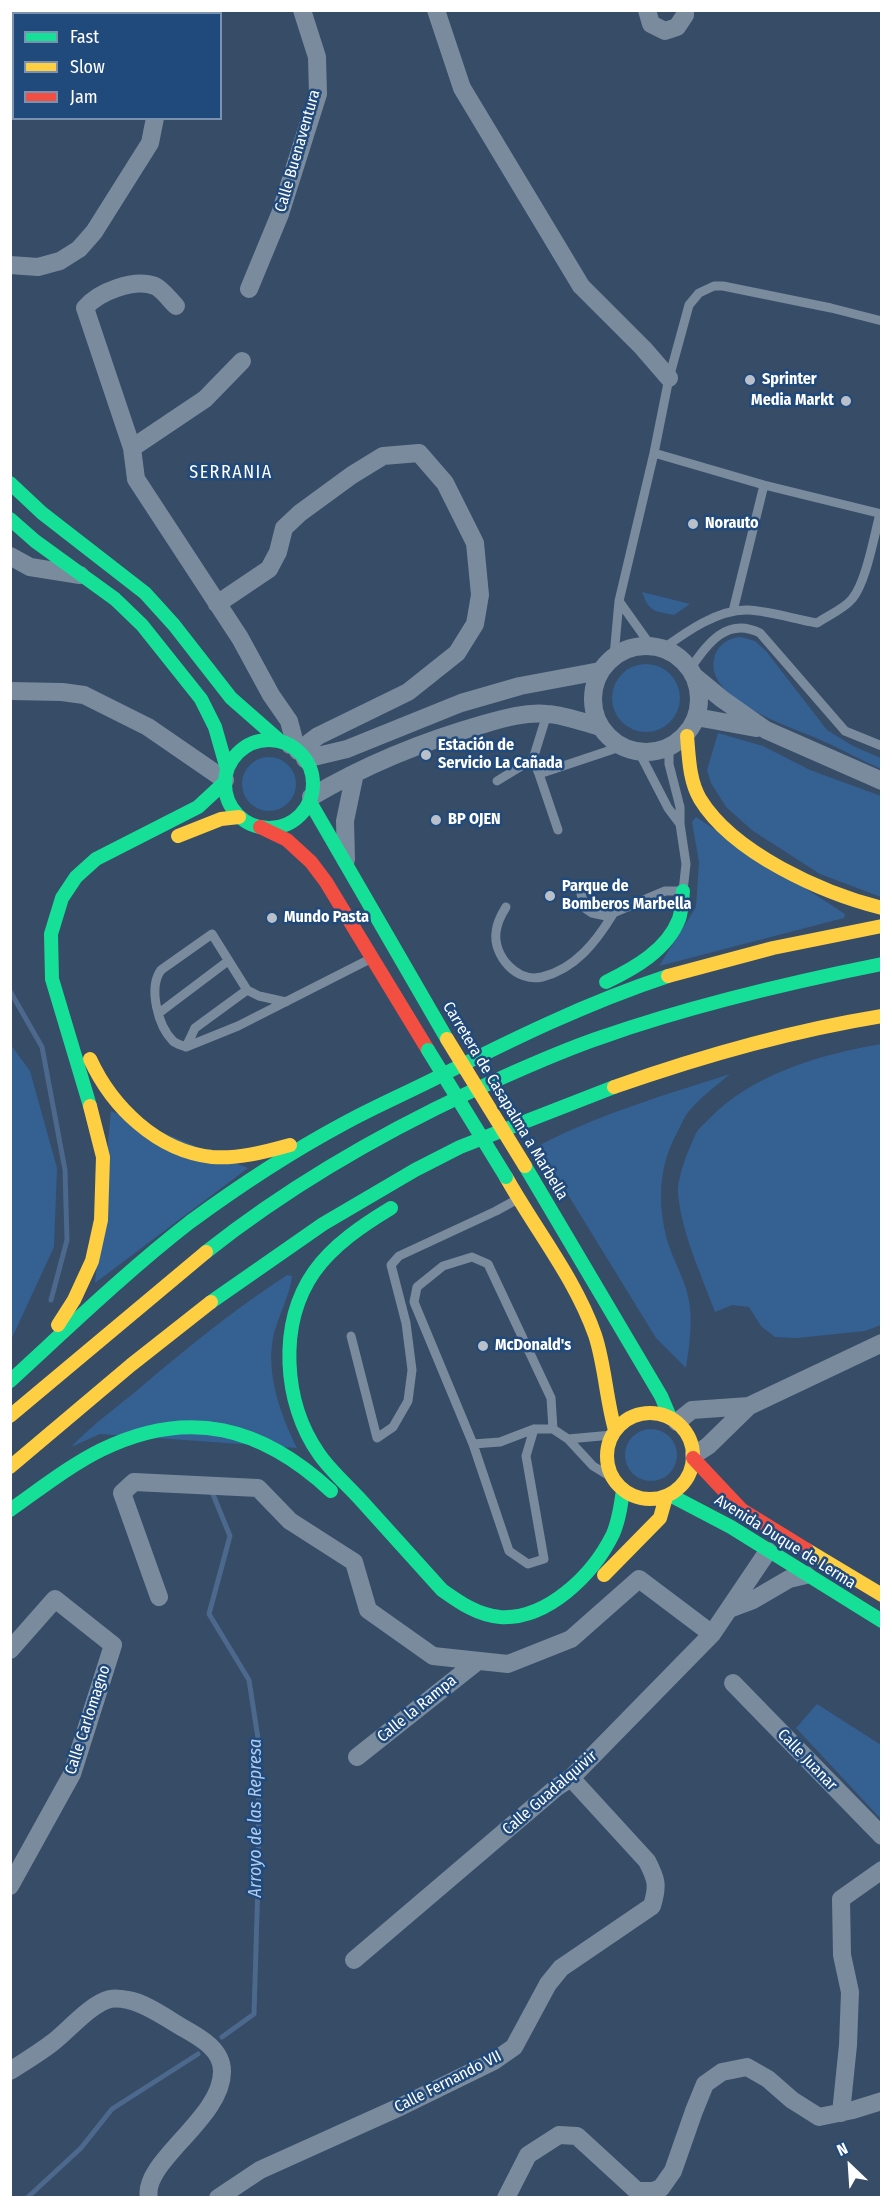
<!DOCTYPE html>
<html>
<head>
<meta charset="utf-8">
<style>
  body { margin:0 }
  #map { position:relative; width:892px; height:2208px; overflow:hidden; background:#364c67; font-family:"Fira Sans Condensed",sans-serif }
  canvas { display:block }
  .frame { position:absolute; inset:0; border:12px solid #fff; pointer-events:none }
  .legend { position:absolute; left:12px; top:12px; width:210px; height:108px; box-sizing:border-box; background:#214a7c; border:2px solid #7a92b0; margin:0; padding:8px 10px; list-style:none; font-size:18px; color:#fff }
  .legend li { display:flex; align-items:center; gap:12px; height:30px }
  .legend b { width:30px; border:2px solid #7a92b0 }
  .north { position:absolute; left:820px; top:2136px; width:60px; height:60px; -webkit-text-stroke:4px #214a7c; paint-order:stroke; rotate:335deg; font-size:16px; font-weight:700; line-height:24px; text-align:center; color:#fff }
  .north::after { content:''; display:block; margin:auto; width:21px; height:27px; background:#fff; clip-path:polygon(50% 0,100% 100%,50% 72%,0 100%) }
</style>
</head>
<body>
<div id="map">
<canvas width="892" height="2208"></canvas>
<div class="frame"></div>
<ul class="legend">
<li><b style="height:8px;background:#16e098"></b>Fast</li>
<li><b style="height:8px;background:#ffcf43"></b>Slow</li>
<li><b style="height:8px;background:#f24e42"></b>Jam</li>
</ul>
<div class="north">N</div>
</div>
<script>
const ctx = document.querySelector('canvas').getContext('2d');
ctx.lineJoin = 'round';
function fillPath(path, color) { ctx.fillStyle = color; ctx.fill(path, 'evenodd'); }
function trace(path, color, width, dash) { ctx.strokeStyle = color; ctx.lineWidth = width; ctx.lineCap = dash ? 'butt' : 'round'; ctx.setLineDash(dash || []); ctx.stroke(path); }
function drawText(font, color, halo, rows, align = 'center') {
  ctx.font = font + ' "Fira Sans Condensed",sans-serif'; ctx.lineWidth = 5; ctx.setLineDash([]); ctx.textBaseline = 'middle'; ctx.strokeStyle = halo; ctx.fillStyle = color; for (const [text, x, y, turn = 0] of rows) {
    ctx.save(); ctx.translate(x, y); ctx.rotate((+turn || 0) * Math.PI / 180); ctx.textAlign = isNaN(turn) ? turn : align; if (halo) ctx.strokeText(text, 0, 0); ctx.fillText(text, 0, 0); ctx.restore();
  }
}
const green = new Path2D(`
  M 642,592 L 690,604 L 674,615 C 654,611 649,612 642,592 Z
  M 740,637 L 755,641 L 766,651 L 827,730 L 853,746 L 881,758 L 881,769 C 859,759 837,747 814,737 C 787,726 700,697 715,655 C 719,644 729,638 740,637 Z
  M612 698a34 34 0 1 1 68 0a34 34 0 1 1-68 0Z
  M 718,733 L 763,746 L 810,770 L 881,796 L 881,897 L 820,874 L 753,831 L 726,807 L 711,783 L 707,770 Z
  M242 784a27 27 0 1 1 54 0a27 27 0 1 1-54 0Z
  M 696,817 L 845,914 L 844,918 L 659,966 L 696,907 L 699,862 L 692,822 Z
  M 881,1044 L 881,1325 L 865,1331 L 797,1338 L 775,1337 L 761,1326 L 749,1307 L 732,1305 L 715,1312 C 701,1274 682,1234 678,1194 C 677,1182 683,1165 687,1154 C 690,1147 693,1140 696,1133 C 699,1128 704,1124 708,1120 C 751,1074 822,1054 881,1044 Z
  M 11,1045 L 30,1071 L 57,1168 L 54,1247 L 11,1340 Z
  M 730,1074 C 716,1086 701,1097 689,1111 C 684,1117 681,1125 678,1131 C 658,1167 657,1204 668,1243 C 675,1265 688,1284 690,1308 C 692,1328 689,1348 686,1368 L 656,1338 L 538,1146 C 599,1114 665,1095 730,1074 Z
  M 111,1111 L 248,1168 L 95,1283 Z
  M 287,1275 L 292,1276 C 291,1293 277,1318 273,1338 C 266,1375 281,1416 297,1448 L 100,1434 L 71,1447 C 92,1425 117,1407 141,1387 C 188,1347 235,1309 287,1275 Z
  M625 1455a26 26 0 1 1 52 0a26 26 0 1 1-52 0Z
  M 817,1704 L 881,1745 L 881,1819 L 796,1728 Z`);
const stream = new Path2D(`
  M 10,991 L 42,1047 L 65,1170 L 67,1240 L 51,1300
  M 212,1492 L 230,1536 L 209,1614 L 249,1680 L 259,1745 L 258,1882 L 254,2014 L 222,2037
  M 27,2198 L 81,2148 L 112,2109 L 198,2054`);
const lane = new Path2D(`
  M 654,453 L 764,485
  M 619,601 L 651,646
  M 733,611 L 764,485 L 882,514
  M 664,648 C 686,632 718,609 748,610 C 770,611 794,619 817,623 C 827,616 844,609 852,599 C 866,583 874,536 880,514
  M 614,656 L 619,601 L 654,453 L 669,378 L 689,305 L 699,293 L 714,286 L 723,286 L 831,308 L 882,321
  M 690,669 C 707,645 726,616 760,633 L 845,731 L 882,746
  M 547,714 L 533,759 L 539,774 L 620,747
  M 639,752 L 668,808 L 680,824
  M 539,774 L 558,830
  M 497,781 L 533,759
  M 581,894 L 586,909 L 592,913 L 606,916 L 665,891 L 683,891 L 686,864 L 680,824 L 680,807 L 669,764 L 669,747
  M 506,907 C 501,915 497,922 496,932 C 493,956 517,983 542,977 C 575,969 596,942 613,914
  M 286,1002 L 259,996 L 247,990 L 212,934 L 161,970 C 148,988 158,1026 173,1041 C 176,1044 181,1045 186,1047 L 238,1026 L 370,959
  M 159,1013 L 228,961
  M 186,1047 L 195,1028 L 247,990
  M 351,1336 L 377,1438 L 393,1427 L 408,1401 L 412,1370 L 406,1323 L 391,1265 L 399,1256 L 496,1211 L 516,1200
  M 534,1429 L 526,1456 L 544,1559 L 528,1564 L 509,1551 L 473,1444 L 414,1302 L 417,1287 L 443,1266 L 472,1257 L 488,1264 L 551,1398 L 553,1429
  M 568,1439 L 612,1435
  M 473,1444 L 500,1442 L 534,1429 L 553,1429 L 568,1439 L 593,1466 L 611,1477`);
const street = new Path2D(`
  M 139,10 L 141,14
  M 436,10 L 462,88 L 581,286 L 643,348 L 669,378
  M 647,10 L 651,24 L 665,31 L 677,27 L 685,15 L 685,10
  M 10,265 L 38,267 L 60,261 L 79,249 L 94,232 L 150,143 L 155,118
  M 249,289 L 280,214 L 318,94 L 317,57 L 302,10
  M 176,306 C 170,300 162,289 155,286 C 134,278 98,292 85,308 L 132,448 L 136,479 L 240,638 L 271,695 L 289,721 L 293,736 L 290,745
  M 132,448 L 205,399 L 242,361
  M 10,556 L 30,567 L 80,575
  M 217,604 L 269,569 L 278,552 L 284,528 L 300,513 L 352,475 L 383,456 L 419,453 L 445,483 L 475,543 L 480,595 L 475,624 L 457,653 L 408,692 L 318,736 L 298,751
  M593 699a53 53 0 1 1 106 0a53 53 0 1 1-106 0Z
  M 694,676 L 722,699 L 766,730 L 882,781
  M 10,691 L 62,692 L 84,695 L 148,727 L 225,780
  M 696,717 L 756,728
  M 305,759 L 347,749 L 461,703 L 520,686 L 600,671
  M 311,797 C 365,765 424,741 484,724 C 504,718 526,712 547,714 C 565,715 583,722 600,727
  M 346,860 L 345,821 L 355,773
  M 677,1422 L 692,1410 L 749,1406
  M 694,1455 L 708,1446 L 749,1406 L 882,1343
  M 159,1597 L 122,1493 L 134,1482 L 258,1488 L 290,1521 L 354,1562 L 368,1610 L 433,1656 L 508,1664 L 571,1639 L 639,1579 L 712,1634
  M 729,1609 L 753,1600 L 789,1579 L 806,1575
  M 10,1650 L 55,1599 L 113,1645 L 72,1774 L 10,1886
  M 733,1683 L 882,1836
  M 357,1757 L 478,1661
  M 354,1960 L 557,1787 L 571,1778 L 712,1634 L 768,1551
  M 10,2071 C 24,2062 39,2053 52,2043 C 68,2031 90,2004 110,1999 C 115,1998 123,1999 128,2000 C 146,2003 169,2020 185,2029 C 201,2038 222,2050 222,2071 C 223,2118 141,2162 149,2198
  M 841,2113 L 848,2045 L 850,1992 L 842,1955 L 841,1899 L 882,1870
  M 218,2198 L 260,2170 L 402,2106 L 494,2061 L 514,2047 L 548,1984 L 561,1968 L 652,1906 C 658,1886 657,1880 647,1861 L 571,1778
  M 506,2198 L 528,2155 L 559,2135 L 577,2136 L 637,2191 L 653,2191 L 661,2188 L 673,2171 L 694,2111 L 705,2084 L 722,2072 L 747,2067 L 768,2079 L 792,2100 L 819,2117 L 853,2110 L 882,2101`);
const fast = new Path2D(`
  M 10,483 L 42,513 L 145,593 L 174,625 L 231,698 L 280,741
  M 10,519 L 35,541 L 115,599 L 142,625 L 201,699 L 215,727 L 227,769
  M225 784a44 44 0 1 1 88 0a44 44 0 1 1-88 0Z
  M 310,802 L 447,1039
  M 606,982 C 635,968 667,950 679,919 C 682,910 682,900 683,891
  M 90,1106 L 52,979 L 51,934 L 62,898 L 76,877 L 96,859 L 198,807 L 225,782
  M 525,1166 L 661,1396 L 670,1417
  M 391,1208 C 363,1225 333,1245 314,1272 C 278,1324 283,1403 319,1454 C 330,1470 346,1484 359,1498 C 387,1529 414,1559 442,1590 C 459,1602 477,1615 500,1617 C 547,1620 593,1575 613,1534 C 619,1520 621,1505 623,1490
  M 206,1252 C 288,1187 378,1135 472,1091 C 515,1072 557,1052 602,1037 C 693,1005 787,983 882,964
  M 211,1302 L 323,1224 L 415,1170 L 460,1147 L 614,1087
  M 10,1381 C 69,1327 127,1271 190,1222 C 239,1186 289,1153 343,1124 C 372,1108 402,1095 432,1080 C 509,1041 586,1003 668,976
  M 670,1495 L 731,1527 L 882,1621
  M 10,1510 C 40,1489 69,1466 101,1450 C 189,1407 262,1427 331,1491`);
const slow = new Path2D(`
  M 687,736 C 689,757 689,780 700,799 C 733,853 822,893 882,908
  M 178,836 L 221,819 L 239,817
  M 668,976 L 773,948 L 882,926
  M 90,1059 C 112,1107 157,1151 212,1157 C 238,1159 265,1152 290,1145
  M 614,1087 C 702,1056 790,1031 882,1016
  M 506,1177 C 535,1229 575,1278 595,1335 C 605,1365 606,1399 615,1430
  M 58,1325 L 74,1300 L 92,1261 L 101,1220 L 103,1157 L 90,1106
  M607 1456a43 43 0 1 1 86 0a43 43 0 1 1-86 0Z
  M 10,1416 L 206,1252
  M 10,1467 L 131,1365 L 211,1302
  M 807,1550 L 882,1595
  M 604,1575 L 660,1518 L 666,1497`);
const jam = new Path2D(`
  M 260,827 L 287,840 L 311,862 L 326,882 L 428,1050
  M 693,1458 L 742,1510 L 807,1550`);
const fastBridge = new Path2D(`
  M 428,1050 L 506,1177`);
const slowBridge = new Path2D(`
  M 447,1039 L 525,1166`);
const markers = [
  [750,380,6,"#b9c0ca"],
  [846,401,6,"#b9c0ca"],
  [693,524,6,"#b9c0ca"],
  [426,755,6,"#b9c0ca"],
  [436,820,6,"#b9c0ca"],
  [550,896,6,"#b9c0ca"],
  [272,918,6,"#b9c0ca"],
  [483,1346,6,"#b9c0ca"]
];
const streetNames = [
  ["Calle Buenaventura",298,151,-74],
  ["Carretera de Casapalma a Marbella",505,1101,59],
  ["Avenida Duque de Lerma",785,1542,32],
  ["Calle la Rampa",417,1709,-39],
  ["Calle Carlomagno",88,1720,-72],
  ["Calle Juanar",807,1760,46],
  ["Calle Guadalquivir",550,1793,-41],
  ["Calle Fernando VII",448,2082,-27]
];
const poiNames = [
  ["Sprinter",762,380],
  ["Media Markt",834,401,"right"],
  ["Norauto",705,524],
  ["Estación de",438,746],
  ["Servicio La Cañada",438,764],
  ["BP OJEN",448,820],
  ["Parque de",562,887],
  ["Bomberos Marbella",562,905],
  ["Mundo Pasta",284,918],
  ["McDonald's",495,1346]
];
const neighbourhoodNames = [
  ["SERRANIA",231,473]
];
const waterNames = [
  ["Arroyo de las Represa",256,1818,-90]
];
fillPath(green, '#356092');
trace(stream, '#4c688c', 5);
trace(lane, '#7a8b9e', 9);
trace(street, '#7a8b9e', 18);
trace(fast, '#16e098', 14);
trace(slow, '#ffcf43', 14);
trace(jam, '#f24e42', 14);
trace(fastBridge, '#16e098', 14);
trace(slowBridge, '#ffcf43', 14);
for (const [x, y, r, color] of markers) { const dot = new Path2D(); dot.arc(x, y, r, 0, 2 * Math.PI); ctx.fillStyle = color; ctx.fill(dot); trace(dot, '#214a7c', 2); }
drawText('16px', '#fff', '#214a7c', streetNames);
drawText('bold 16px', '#fff', '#214a7c', poiNames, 'left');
ctx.letterSpacing = '1.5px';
drawText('18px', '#fff', '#214a7c', neighbourhoodNames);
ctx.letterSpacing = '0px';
drawText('italic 18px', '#afccee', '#214a7c', waterNames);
</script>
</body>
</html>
